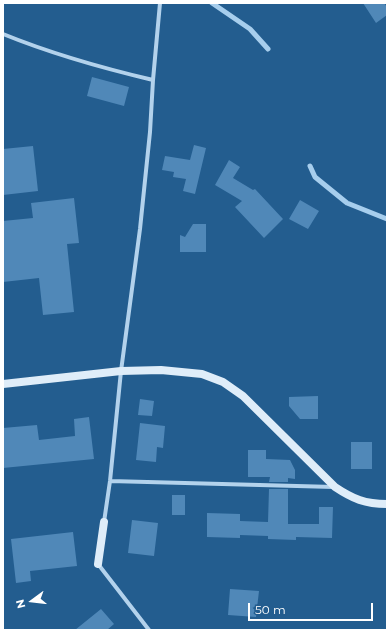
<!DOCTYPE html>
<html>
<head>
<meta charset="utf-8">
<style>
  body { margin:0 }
  #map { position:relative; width:390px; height:633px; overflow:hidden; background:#235d8f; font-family:Montserrat,sans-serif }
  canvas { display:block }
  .frame { position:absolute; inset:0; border:4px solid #fff; pointer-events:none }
  .north { position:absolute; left:12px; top:581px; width:40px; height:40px; -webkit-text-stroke:3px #235d8f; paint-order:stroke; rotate:255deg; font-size:11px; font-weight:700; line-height:16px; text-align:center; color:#fff }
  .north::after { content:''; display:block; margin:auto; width:14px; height:18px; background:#fff; clip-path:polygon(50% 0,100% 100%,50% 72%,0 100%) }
  .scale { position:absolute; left:248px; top:603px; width:125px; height:18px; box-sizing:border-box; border:2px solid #fff; border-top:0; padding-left:5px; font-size:12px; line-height:14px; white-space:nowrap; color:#fff; -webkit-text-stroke:3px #235d8f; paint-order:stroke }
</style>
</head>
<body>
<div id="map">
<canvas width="390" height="633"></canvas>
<div class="frame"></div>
<div class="north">N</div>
<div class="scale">50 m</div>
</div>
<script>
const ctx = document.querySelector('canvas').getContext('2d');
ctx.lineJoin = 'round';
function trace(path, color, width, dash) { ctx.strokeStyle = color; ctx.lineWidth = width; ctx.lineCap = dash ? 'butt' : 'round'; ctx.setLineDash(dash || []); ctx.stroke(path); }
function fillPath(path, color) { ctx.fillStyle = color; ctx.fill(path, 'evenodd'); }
const stream = new Path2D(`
  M 212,3 L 250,29 L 268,49
  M 310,166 L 315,177 L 347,203 L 387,219`);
const building = new Path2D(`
  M 363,3 L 384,3 L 387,7 L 387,15 L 376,23 Z
  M 92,77 L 129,87 L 124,106 L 87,96 Z
  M 194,145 L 206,148 L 195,194 L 183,191 L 186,179 L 173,177 L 174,172 L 162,170 L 165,156 L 190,160 Z
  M 33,146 L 38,191 L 3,195 L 3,149 Z
  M 229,160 L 240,167 L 233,178 L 253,190 L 255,189 L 283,219 L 264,238 L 235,207 L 242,201 L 215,185 Z
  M 74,198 L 79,243 L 67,244 L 74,312 L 43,315 L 39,278 L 3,282 L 3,221 L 33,218 L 31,203 Z
  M 300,200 L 319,211 L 308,229 L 289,219 Z
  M 193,224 L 206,224 L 206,252 L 180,252 L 180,235 L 185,237 Z
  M 318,396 L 318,419 L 300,419 L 289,406 L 289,397 Z
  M 140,399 L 154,401 L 152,416 L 138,415 Z
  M 89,417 L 94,459 L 3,468 L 3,428 L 37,425 L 39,440 L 75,436 L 74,419 Z
  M 140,423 L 165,426 L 163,448 L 157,447 L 156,462 L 136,460 Z
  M 351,442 L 372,442 L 372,469 L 351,469 Z
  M 248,450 L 266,450 L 266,459 L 290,460 L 295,470 L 295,479 L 288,478 L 288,482 L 269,482 L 270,477 L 248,477 Z
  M 269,489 L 288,489 L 288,524 L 319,524 L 319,507 L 333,507 L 332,538 L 296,537 L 296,540 L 268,539 L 268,536 L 240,535 L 240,538 L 207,537 L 207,513 L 240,514 L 240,521 L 268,522 Z
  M 172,495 L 185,495 L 185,515 L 172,515 Z
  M 132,520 L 158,523 L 154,556 L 128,553 Z
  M 73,532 L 77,566 L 30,571 L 31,581 L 16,583 L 11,539 Z
  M 230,589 L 259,591 L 256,617 L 228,615 Z
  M 101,609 L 114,624 L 107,630 L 75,630 Z`);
const street = new Path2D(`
  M 3,34 C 52,54 102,68 153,80
  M 110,481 L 334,487
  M 104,522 L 110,481 L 121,371 L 140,229 L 150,132 L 153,80 L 160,3
  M 98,564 L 149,630`);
const secondary = new Path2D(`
  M 3,384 L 121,371 L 161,370 L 202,374 L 223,382 L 243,396 L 335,487 C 353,499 365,504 387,504
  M 98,564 L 104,522`);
trace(stream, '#a7ceed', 5);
fillPath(building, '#5088b8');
trace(street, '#b3d2ec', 4);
trace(secondary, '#dfedf9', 8);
</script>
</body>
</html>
